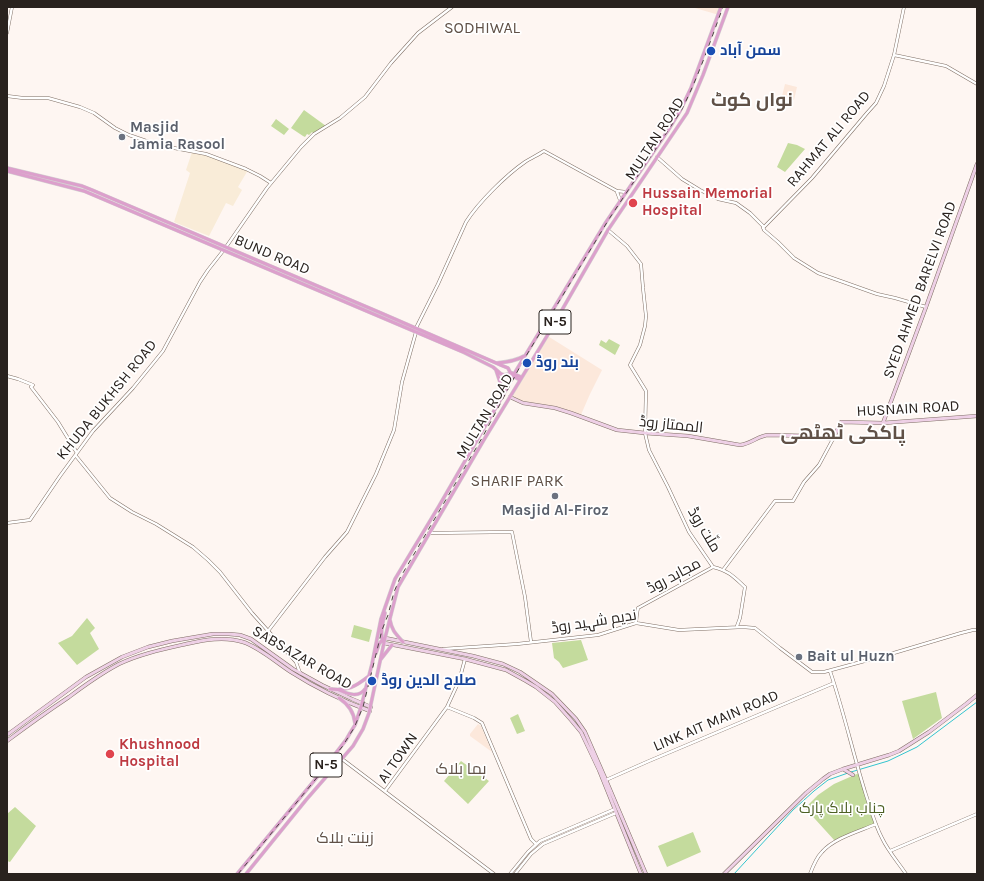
<!DOCTYPE html>
<html>
<head>
<meta charset="utf-8">
<style>
  body { margin:0 }
  #map { position:relative; width:984px; height:881px; overflow:hidden; background:#fef6f2; font-family:Karla,sans-serif }
  canvas { display:block }
  .frame { position:absolute; inset:0; border:8px solid #29221e; pointer-events:none }
</style>
</head>
<body>
<div id="map">
<canvas width="984" height="881"></canvas>
<div class="frame"></div>
</div>
<script>
const ctx = document.querySelector('canvas').getContext('2d');
ctx.lineJoin = 'round';
function fillPath(path, color) { ctx.fillStyle = color; ctx.fill(path, 'evenodd'); }
function trace(path, color, width, dash) { ctx.strokeStyle = color; ctx.lineWidth = width; ctx.lineCap = dash ? 'butt' : 'round'; ctx.setLineDash(dash || []); ctx.stroke(path); }
function drawText(font, color, halo, rows, align = 'center') {
  ctx.font = font + ' Karla,Cairo,sans-serif'; ctx.lineWidth = 3.5; ctx.setLineDash([]); ctx.textBaseline = 'middle'; ctx.strokeStyle = halo; ctx.fillStyle = color; for (const [text, x, y, turn = 0] of rows) {
    ctx.save(); ctx.translate(x, y); ctx.rotate((+turn || 0) * Math.PI / 180); ctx.textAlign = isNaN(turn) ? turn : align; if (halo) ctx.strokeText(text, 0, 0); ctx.fillText(text, 0, 0); ctx.restore();
  }
}
const commercial = new Path2D(`
  M 192,152 L 207,154 L 248,170 L 238,187 L 242,190 L 233,206 L 226,203 L 209,236 L 174,222 L 190,173 L 186,170 Z`);
const built = new Path2D(`
  M 695,7 L 722,7 L 719,15 L 695,8 Z
  M 785,84 L 797,87 L 794,100 L 782,96 Z
  M 546,335 L 602,370 L 590,394 L 580,417 L 555,408 L 529,404 L 510,397 Z
  M 478,724 L 481,726 L 492,752 L 470,736 L 470,734 Z`);
const green = new Path2D(`
  M 304,110 L 326,126 L 314,134 L 312,132 L 309,135 L 307,134 L 305,137 L 303,136 L 291,128 Z
  M 276,119 L 289,129 L 284,135 L 271,126 Z
  M 788,143 L 797,145 L 805,149 L 785,172 L 777,167 Z
  M 609,339 L 620,345 L 615,355 L 599,345 L 601,340 L 606,343 Z
  M 87,618 L 95,628 L 90,633 L 99,649 L 77,665 L 58,643 L 72,636 Z
  M 354,625 L 372,630 L 369,642 L 351,637 Z
  M 581,640 L 588,660 L 563,668 L 559,662 L 554,658 L 552,643 Z
  M 936,692 L 942,718 L 913,739 L 902,701 Z
  M 518,714 L 525,731 L 517,734 L 510,718 Z
  M 461,761 L 489,781 L 468,804 L 444,781 Z
  M 859,773 L 876,824 L 835,841 L 805,808 L 818,795 L 834,784 Z
  M 15,807 L 36,826 L 10,862 L 7,861 L 7,814 Z
  M 693,832 L 701,852 L 667,867 L 658,846 Z`);
const stream = new Path2D(`
  M 851,772 L 888,761 L 917,747 L 977,702
  M 734,874 L 793,810 L 814,791 L 828,780 L 848,773`);
const tertiary = new Path2D(`
  M 7,33 L 12,7
  M 894,55 L 946,66 L 977,84
  M 7,96 L 23,98 L 48,98 L 80,107 L 94,113 L 115,128 L 129,135 L 158,145 L 206,154 L 246,169 L 260,176 L 271,183
  M 657,157 L 682,179 L 700,190 L 718,199 L 736,203 L 750,213 L 763,226 L 764,230 L 778,242 L 794,258 L 818,273 L 877,294 L 895,298 L 926,307
  M 617,192 L 620,200
  M 763,228 L 812,178 L 867,113 L 876,103 L 884,86 L 894,55 L 904,7
  M 608,230 L 627,246 L 641,264 L 643,288 L 646,316 L 645,326 L 640,345 L 630,365 L 646,391 L 645,433 L 649,450 L 668,487 L 689,532 L 713,567 C 729,571 733,576 745,587 L 740,618 L 737,626
  M 226,247 L 267,188 L 301,147 L 314,134 L 340,118 L 365,97 L 391,63 L 418,33 L 452,7
  M 416,328 L 438,284 L 466,222 C 478,203 506,175 525,162 C 531,158 538,155 544,151 L 617,191 L 626,192
  M 7,376 L 18,379 L 33,385 L 31,387 L 58,422 L 77,453
  M 76,456 L 110,498 L 132,512 L 156,524 L 193,547 L 208,560 L 220,572 L 252,613 L 296,662 L 300,673
  M 7,523 L 30,520 L 60,476 L 93,431 L 133,388 L 163,351 L 200,282 L 208,270 L 223,251
  M 429,533 L 512,532 L 525,597 L 531,642
  M 723,570 L 775,501 L 793,501 L 804,482 L 819,465 L 833,439
  M 636,623 L 637,613 L 638,608 L 713,567
  M 268,631 L 325,557 L 347,532 L 376,474 L 394,430 L 402,382 L 416,332
  M 443,649 L 517,644 L 598,635 L 636,623 L 679,630 L 743,627 L 755,628 L 780,648 L 812,672 L 824,672 L 887,655 L 961,633 L 973,630 L 977,630
  M 830,671 C 844,712 853,754 866,795 C 871,810 875,825 882,838 C 888,851 898,862 906,874
  M 447,707 L 474,718 L 482,723 L 531,839 L 536,844
  M 342,759 L 494,874
  M 606,780 L 649,761 L 834,683
  M 385,791 L 447,707 L 459,681 L 465,659
  M 890,851 L 977,814
  M 510,874 L 528,852 L 540,841 L 615,809
  M 515,874 L 531,854 L 543,844 L 616,813
  M 810,874 C 813,866 816,858 822,852 C 834,838 860,831 876,824`);
const secondary = new Path2D(`
  M 510,397 L 523,403 L 555,408 L 571,413 L 617,430 L 645,433 L 688,436 L 740,445 C 751,444 759,435 769,435 L 811,436 L 833,439 L 841,422 L 883,423 L 977,416
  M 883,423 L 926,307 L 977,164
  M 385,638 L 473,656 L 503,664 L 520,672 L 552,694 L 576,719 L 585,732 L 606,780 L 646,874
  M 384,643 L 465,659 L 506,670 L 526,681 L 536,687 L 555,702 L 571,720 L 581,732 L 599,770 L 641,874
  M 7,735 L 86,677 L 122,657 L 148,647 L 172,641 L 213,634 L 229,634 L 240,635 L 251,639 L 293,669 L 322,685 L 352,699 L 371,707
  M 7,741 C 27,726 48,711 69,697 C 85,685 102,673 119,664 C 140,654 164,649 186,644 C 204,640 224,636 243,642 C 259,647 277,663 291,672 C 316,688 343,701 370,711
  M 843,769 L 853,775
  M 724,874 L 806,793 L 823,779 L 830,774 L 843,769 L 889,755 L 899,751 L 929,732 L 966,704 L 977,695`);
const primary = new Path2D(`
  M 7,168 L 82,186 L 92,190 L 381,313 L 503,366 L 508,368 L 510,372 L 521,377
  M 7,171 L 84,191 L 463,352 L 493,367 L 501,374 L 504,375 L 509,374 L 520,380
  M 497,363 C 507,362 516,361 524,356
  M 496,370 L 500,382 L 502,397
  M 390,620 C 392,631 396,634 403,642
  M 384,643 C 379,634 383,622 385,613
  M 376,653 L 379,644 L 383,639
  M 381,659 L 392,645
  M 330,689 C 348,691 355,687 369,676
  M 339,690 C 348,694 359,698 365,689
  M 339,698 C 348,704 354,712 355,723
  M 237,874 L 318,776 L 346,740 L 350,733 L 355,725 L 361,707 L 372,664 L 381,619 L 395,579 L 439,506 L 502,397 L 514,374 L 606,222 L 669,129 L 680,111 L 691,88 L 721,7
  M 246,874 L 306,800 L 353,746 L 363,729 L 369,713 L 385,638 L 398,587 L 485,438 L 547,336 L 608,230 L 687,113 L 703,75 L 728,7`);
const rail = new Path2D(`
  M 238,874 L 342,747 L 354,728 L 363,707 L 382,630 L 388,615 L 394,592 L 400,578 L 482,438 L 523,361 L 609,219 L 681,111 C 698,78 710,42 723,7`);
const markers = [
  [711,51,5,"#1a4fb4"],
  [122,137,4,"#6b7280"],
  [633,203,5,"#e0444e"],
  [527,363,5,"#1a4fb4"],
  [555,496,4,"#6b7280"],
  [799,657,4,"#6b7280"],
  [372,681,5,"#1a4fb4"],
  [110,754,5,"#e0444e"]
];
const shields = [
  [555,322,32],
  [326,765,32]
];
const shieldNames = [
  ["N-5",555,322],
  ["N-5",326,765]
];
const transitNames = [
  ["سمن آباد",720,51],
  ["بند روڈ",536,363],
  ["صلاح الدین روڈ",381,681]
];
const worshipNames = [
  ["Masjid",130,128],
  ["Jamia Rasool",130,145],
  ["Masjid Al-Firoz",555,511,"center"],
  ["Bait ul Huzn",807,657]
];
const streetNames = [
  ["MULTAN ROAD",655,139,-57],
  ["RAHMAT ALI ROAD",829,139,-50],
  ["BUND ROAD",272,255,23],
  ["SYED AHMED BARELVI ROAD",920,290,-70],
  ["KHUDA BUKHSH ROAD",107,400,-51],
  ["HUSNAIN ROAD",908,409,-3],
  ["MULTAN ROAD",485,416,-59],
  ["الممتاز روڈ",671,425,6],
  ["ملّت روڈ",704,530,59],
  ["مجاہد روڈ",674,576,-28],
  ["ندیم شہید روڈ",594,622,-9],
  ["SABSAZAR ROAD",302,658,30],
  ["LINK AIT MAIN ROAD",716,721,-23],
  ["AI TOWN",398,758,-55]
];
const healthNames = [
  ["Hussain Memorial",642,194],
  ["Hospital",642,211],
  ["Khushnood",119,745],
  ["Hospital",119,762]
];
const parkNames = [
  ["چناب بلاک پارک",842,809]
];
const neighbourhoodNames = [
  ["SODHIWAL",482,28],
  ["SHARIF PARK",517,481],
  ["ہما بلاک",461,769],
  ["زینت بلاک",345,838]
];
const districtNames = [
  ["نواں کوٹ",752,101],
  ["پاککی ٹھٹھی",843,434]
];
fillPath(commercial, '#f9ecd8');
fillPath(built, '#fce8db');
fillPath(green, '#c4db9d');
trace(stream, '#33c4ce', 1);
trace(tertiary, '#807066', 3.5);
trace(secondary, '#807066', 4);
trace(primary, '#d4d3d2', 4);
trace(tertiary, '#fff', 2.5);
trace(secondary, '#eed0e6', 3);
trace(primary, '#dca0cc', 3);
trace(rail, '#4a433f', 1, [5, 5]);
for (const [x, y, r, color] of markers) { const dot = new Path2D(); dot.arc(x, y, r, 0, 2 * Math.PI); ctx.fillStyle = color; ctx.fill(dot); trace(dot, '#fff', 1.5); }
for (const [x, y, w] of shields) { const box = new Path2D(); box.roundRect(x - w / 2, y - 12, w, 24, 3); ctx.fillStyle = '#fff'; ctx.fill(box); trace(box, '#29221e', 1); }
drawText('bold 14px', '#29221e', null, shieldNames);
drawText('bold 15px', '#164399', '#fff', transitNames, 'left');
drawText('bold 15px', '#5b616d', '#fff', worshipNames, 'left');
drawText('15px', '#29221e', '#fff', streetNames);
drawText('bold 15px', '#be3a42', '#fff', healthNames, 'left');
drawText('15px', '#4d6024', '#fff', parkNames);
drawText('16px', '#605147', '#fff', neighbourhoodNames);
drawText('bold 19px', '#605147', '#fff', districtNames);
</script>
</body>
</html>
